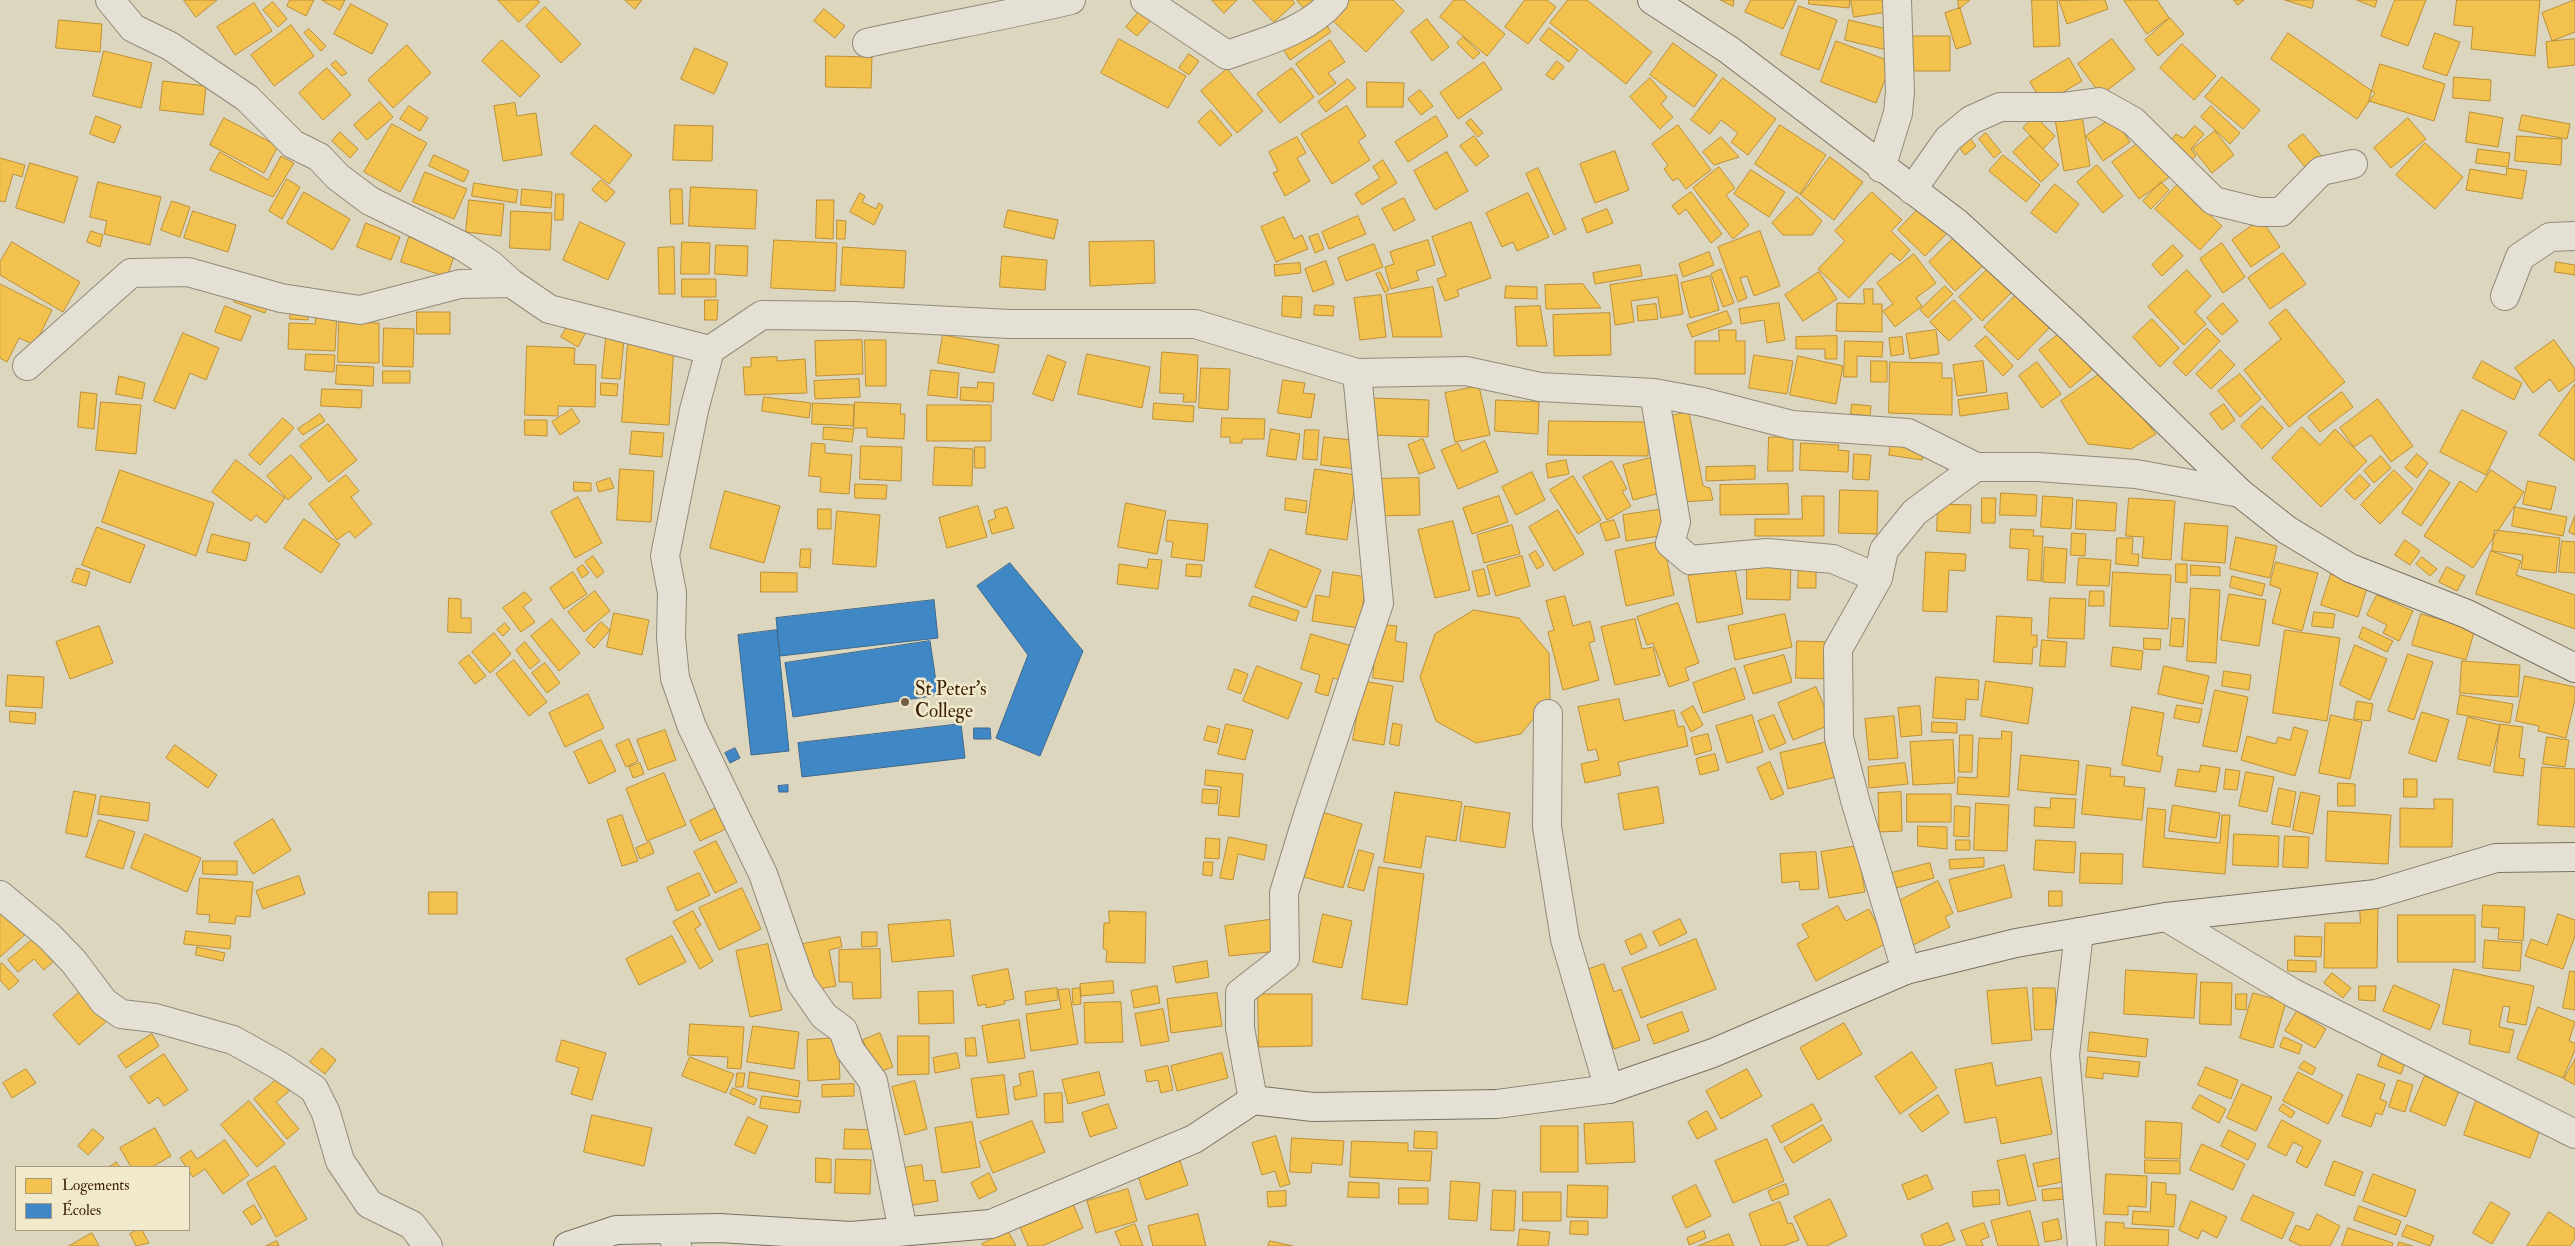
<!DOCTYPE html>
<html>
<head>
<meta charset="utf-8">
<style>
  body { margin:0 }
  #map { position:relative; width:2575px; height:1246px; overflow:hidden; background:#ddd6be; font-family:"IM FELL Double Pica",serif }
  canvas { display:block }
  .legend { position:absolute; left:15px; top:1166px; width:175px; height:65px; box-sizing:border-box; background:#f1e9cc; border:1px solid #a8987d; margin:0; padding:6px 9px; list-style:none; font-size:15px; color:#3a1f06 }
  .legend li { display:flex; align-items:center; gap:10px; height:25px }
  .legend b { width:25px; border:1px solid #a8987d }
</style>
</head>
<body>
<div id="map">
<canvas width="2575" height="1246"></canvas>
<ul class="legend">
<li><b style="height:14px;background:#f2c14e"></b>Logements</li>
<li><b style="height:14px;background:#3f88c5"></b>Écoles</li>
</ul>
</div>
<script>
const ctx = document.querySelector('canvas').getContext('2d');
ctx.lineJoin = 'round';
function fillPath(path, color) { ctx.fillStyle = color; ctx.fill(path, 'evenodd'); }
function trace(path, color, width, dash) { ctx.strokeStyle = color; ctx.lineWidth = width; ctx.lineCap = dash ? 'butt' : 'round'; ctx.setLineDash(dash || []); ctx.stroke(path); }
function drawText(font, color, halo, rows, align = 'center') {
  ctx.font = font + ' "IM FELL Double Pica",serif'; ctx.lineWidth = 5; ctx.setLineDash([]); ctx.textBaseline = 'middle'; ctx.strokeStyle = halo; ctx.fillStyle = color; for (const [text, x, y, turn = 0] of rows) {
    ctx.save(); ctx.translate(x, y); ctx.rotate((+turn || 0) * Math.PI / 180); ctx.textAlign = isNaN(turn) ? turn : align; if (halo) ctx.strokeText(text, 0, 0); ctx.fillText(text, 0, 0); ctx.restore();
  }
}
const homes = new Path2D(`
  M 184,0 L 217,0 L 196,17 Z
  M 290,0 L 314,0 L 306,16 L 287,6 Z
  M 322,0 L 345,0 L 340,10 Z
  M 498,0 L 537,0 L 540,2 L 519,22 Z
  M 625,0 L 642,0 L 635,9 Z
  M 1212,0 L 1237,0 L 1224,13 Z
  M 1253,0 L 1292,0 L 1295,3 L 1274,22 Z
  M 1297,0 L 1322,0 L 1307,12 Z
  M 1347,0 L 1393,0 L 1404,11 L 1366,52 L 1330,18 Z
  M 1454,0 L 1464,0 L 1505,34 L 1487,56 L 1440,17 Z
  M 1525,0 L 1547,0 L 1556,7 L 1528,44 L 1505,27 Z
  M 1568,0 L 1587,0 L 1652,52 L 1626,84 L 1550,23 Z
  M 1721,0 L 1734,0 L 1733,6 Z
  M 1751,0 L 1796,0 L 1783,29 L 1745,12 Z
  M 1809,0 L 1850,0 L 1849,8 L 1809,4 Z
  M 1851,0 L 1887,0 L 1888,12 L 1854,17 Z
  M 1958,0 L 1970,0 L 1959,9 Z
  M 2032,0 L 2057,0 L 2060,46 L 2034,47 Z
  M 2105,0 L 2108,9 L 2067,24 L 2059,1 Z
  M 2124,0 L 2157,0 L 2169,18 L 2147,34 Z
  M 2234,0 L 2244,0 L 2238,5 Z
  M 2285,0 L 2314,0 L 2312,8 Z
  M 2357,0 L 2377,0 L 2375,7 Z
  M 2395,0 L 2426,0 L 2408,46 L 2381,36 Z
  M 2457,0 L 2540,0 L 2535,56 L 2471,49 L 2473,27 L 2454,25 Z
  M 2575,0 L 2575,32 L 2552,41 L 2542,13 Z
  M 273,2 L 287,19 L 278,27 L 263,10 Z
  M 254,3 L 272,31 L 235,55 L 217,27 Z
  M 351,4 L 388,24 L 372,54 L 334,34 Z
  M 1799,6 L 1837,20 L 1819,70 L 1781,55 Z
  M 545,7 L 581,44 L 561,63 L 526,26 Z
  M 1960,8 L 1971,44 L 1956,49 L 1945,13 Z
  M 824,9 L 845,26 L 835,38 L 814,21 Z
  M 1141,9 L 1152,19 L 1137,36 L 1126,27 Z
  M 1322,18 L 1331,32 L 1290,60 L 1281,46 Z
  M 2170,18 L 2184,34 L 2158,56 L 2145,40 Z
  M 1427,19 L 1449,47 L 1432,61 L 1411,32 Z
  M 59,20 L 102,24 L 100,52 L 56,48 Z
  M 1849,20 L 1896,31 L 1891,51 L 1845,40 Z
  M 291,25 L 314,56 L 274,86 L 251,55 Z
  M 1549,28 L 1578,50 L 1569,62 L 1540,40 Z
  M 309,29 L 326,46 L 321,51 L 304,33 Z
  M 2288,33 L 2375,93 L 2357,119 L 2271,59 Z
  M 2435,33 L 2460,42 L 2447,76 L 2423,68 Z
  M 1911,36 L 1950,36 L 1950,71 L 1911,71 Z
  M 1463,37 L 1480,53 L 1473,59 L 1457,43 Z
  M 1119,39 L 1186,76 L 1168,108 L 1101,73 Z
  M 2112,39 L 2135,69 L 2101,95 L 2078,64 Z
  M 2575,39 L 2575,65 L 2548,68 L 2546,42 Z
  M 502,40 L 540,76 L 520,97 L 482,61 Z
  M 1330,40 L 1345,62 L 1328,73 L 1336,83 L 1319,95 L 1296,64 Z
  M 1836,41 L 1892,62 L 1876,103 L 1821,82 Z
  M 1673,43 L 1717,75 L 1694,107 L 1650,75 Z
  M 2182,44 L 2216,76 L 2194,100 L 2160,68 Z
  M 407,45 L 431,73 L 393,108 L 368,80 Z
  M 695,48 L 728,63 L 714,94 L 681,79 Z
  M 104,51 L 152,63 L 141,108 L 93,96 Z
  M 1189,54 L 1199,61 L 1189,75 L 1179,68 Z
  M 826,56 L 872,57 L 871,88 L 826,87 Z
  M 2069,58 L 2082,81 L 2043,104 L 2030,82 Z
  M 336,61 L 347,73 L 342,76 L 331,65 Z
  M 1557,61 L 1564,67 L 1553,80 L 1546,75 Z
  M 1484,62 L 1502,89 L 1458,119 L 1440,93 Z
  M 2380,64 L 2445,84 L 2434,121 L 2369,101 Z
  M 327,68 L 351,95 L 323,120 L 299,93 Z
  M 1292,68 L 1314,97 L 1280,123 L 1257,94 Z
  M 1227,69 L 1263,111 L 1237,133 L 1201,91 Z
  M 2222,77 L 2260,110 L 2243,129 L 2205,97 Z
  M 2454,77 L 2491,80 L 2490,101 L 2453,98 Z
  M 1650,78 L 1667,97 L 1661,104 L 1673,117 L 1660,129 L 1630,97 Z
  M 1723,78 L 1776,119 L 1748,155 L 1731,142 L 1738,133 L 1721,120 L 1710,134 L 1691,120 Z
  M 1348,79 L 1356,88 L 1326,112 L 1318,102 Z
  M 163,81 L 206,86 L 203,115 L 160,110 Z
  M 1367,82 L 1404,83 L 1403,107 L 1367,107 Z
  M 1420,90 L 1433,106 L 1421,115 L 1408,99 Z
  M 380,102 L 393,117 L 367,140 L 354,125 Z
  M 515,103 L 517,116 L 536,113 L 542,155 L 503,161 L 494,106 Z
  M 409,106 L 428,118 L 420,131 L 400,119 Z
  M 1347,106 L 1366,136 L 1358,141 L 1370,160 L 1332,184 L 1301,134 Z
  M 2211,106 L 2240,133 L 2230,144 L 2201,117 Z
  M 1211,110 L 1232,135 L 1220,146 L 1198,122 Z
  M 2081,110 L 2090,166 L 2064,171 L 2054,114 Z
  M 2470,112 L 2503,118 L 2498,147 L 2466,142 Z
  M 2522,115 L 2570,124 L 2567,139 L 2519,130 Z
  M 96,116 L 121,126 L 114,143 L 90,134 Z
  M 1436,116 L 1448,136 L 1408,162 L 1395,142 Z
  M 2035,116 L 2055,136 L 2043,149 L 2023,128 Z
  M 2113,117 L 2130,142 L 2103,161 L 2086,136 Z
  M 224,118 L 278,146 L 264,173 L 210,145 Z
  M 2408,118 L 2426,139 L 2391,168 L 2374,148 Z
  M 1471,119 L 1483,133 L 1478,137 L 1466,123 Z
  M 392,124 L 427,143 L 400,192 L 364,172 Z
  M 595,125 L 632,155 L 609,184 L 571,154 Z
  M 675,125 L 713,126 L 712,161 L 673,160 Z
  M 1678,125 L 1711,170 L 1686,189 L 1678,178 L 1673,181 L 1664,169 L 1668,165 L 1652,144 Z
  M 1780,125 L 1826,155 L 1800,194 L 1755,164 Z
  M 2195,126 L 2204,134 L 2191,149 L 2196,156 L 2188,162 L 2168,144 L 2176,134 L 2183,138 Z
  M 2215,131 L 2234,155 L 2212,173 L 2193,149 Z
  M 340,132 L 358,149 L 350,158 L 332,141 Z
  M 1966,133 L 1976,146 L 1965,155 L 1955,142 Z
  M 1986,133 L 2001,152 L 1994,158 L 1979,139 Z
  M 2303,134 L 2324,159 L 2309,172 L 2288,146 Z
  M 1474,136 L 1489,156 L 1476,166 L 1460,146 Z
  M 2030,136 L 2059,165 L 2041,182 L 2013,152 Z
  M 2517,136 L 2562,139 L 2561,165 L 2515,161 Z
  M 1297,137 L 1306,153 L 1297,158 L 1310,181 L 1285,196 L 1273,173 L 1278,171 L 1269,152 Z
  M 1721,137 L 1739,157 L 1714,165 L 1703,152 Z
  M 2144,139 L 2171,176 L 2139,199 L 2112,162 Z
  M 2425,143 L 2463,177 L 2435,209 L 2396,175 Z
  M 2478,149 L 2510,153 L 2508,167 L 2476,163 Z
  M 1615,151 L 1629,190 L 1595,203 L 1580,164 Z
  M 220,152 L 268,180 L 281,156 L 294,163 L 273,197 L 210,170 Z
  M 1447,152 L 1468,191 L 1435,210 L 1414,171 Z
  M 434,155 L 469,171 L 464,182 L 429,166 Z
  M 2003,155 L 2040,185 L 2026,202 L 1989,171 Z
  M 1830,157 L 1863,182 L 1834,220 L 1801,195 Z
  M 0,158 L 25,165 L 22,177 L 13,174 L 5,202 L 0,201 Z
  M 1383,160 L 1397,183 L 1362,205 L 1355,194 L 1380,178 L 1373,167 Z
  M 30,163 L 78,177 L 64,223 L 16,208 Z
  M 2097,165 L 2123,196 L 2103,213 L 2077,182 Z
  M 1719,167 L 1735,188 L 1726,195 L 1749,225 L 1733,239 L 1693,188 Z
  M 1538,168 L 1566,229 L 1554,235 L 1526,174 Z
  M 2507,168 L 2527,171 L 2522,199 L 2466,190 L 2470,169 L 2506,175 Z
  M 1751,170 L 1785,192 L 1769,217 L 1734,194 Z
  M 425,172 L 467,189 L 454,219 L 413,202 Z
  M 287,179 L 300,187 L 282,219 L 269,211 Z
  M 601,180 L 615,192 L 606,202 L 592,190 Z
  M 98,182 L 161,197 L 150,245 L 104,234 L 107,221 L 90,217 Z
  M 2161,182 L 2169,190 L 2151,209 L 2143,201 Z
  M 474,183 L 518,190 L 516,203 L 472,196 Z
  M 2055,184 L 2079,204 L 2056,233 L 2031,213 Z
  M 2177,185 L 2222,226 L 2200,250 L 2155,209 Z
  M 691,187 L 757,190 L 755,229 L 689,226 Z
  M 522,189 L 552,192 L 551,208 L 521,205 Z
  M 670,189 L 682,189 L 683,224 L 671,224 Z
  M 304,192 L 350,219 L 333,250 L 287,223 Z
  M 1691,192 L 1722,234 L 1711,243 L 1686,209 L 1679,215 L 1672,206 Z
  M 1872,192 L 1902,220 L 1891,231 L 1910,250 L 1900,261 L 1891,253 L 1849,298 L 1818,269 L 1845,241 L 1835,231 Z
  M 860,193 L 865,196 L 862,202 L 876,209 L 879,203 L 883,206 L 874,225 L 850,212 Z
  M 1528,193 L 1549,237 L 1517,251 L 1513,242 L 1502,247 L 1486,213 Z
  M 556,194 L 564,194 L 563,220 L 555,220 Z
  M 1797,197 L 1822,221 L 1812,235 L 1783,235 L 1772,223 Z
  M 1404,198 L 1415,220 L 1394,231 L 1382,209 Z
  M 469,200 L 504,204 L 501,236 L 466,232 Z
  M 817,200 L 834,200 L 833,239 L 816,238 Z
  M 172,201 L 190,207 L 180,237 L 161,230 Z
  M 1922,205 L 1949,231 L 1925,256 L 1898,230 Z
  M 1607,209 L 1613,223 L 1587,233 L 1582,219 Z
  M 1008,210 L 1058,220 L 1054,239 L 1004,227 Z
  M 193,211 L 236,225 L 228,252 L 184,238 Z
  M 511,211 L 552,213 L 550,250 L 510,248 Z
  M 1358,216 L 1366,234 L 1329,249 L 1322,232 Z
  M 1284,217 L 1294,239 L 1302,235 L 1308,249 L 1276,262 L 1261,227 Z
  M 2261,219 L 2280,247 L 2251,267 L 2232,240 Z
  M 837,220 L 846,221 L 845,239 L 837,239 Z
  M 580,222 L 625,243 L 608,280 L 563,260 Z
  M 1471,222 L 1491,278 L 1457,290 L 1459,296 L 1445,301 L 1437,279 L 1446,276 L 1432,237 Z
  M 366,223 L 400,237 L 391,260 L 357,247 Z
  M 91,231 L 103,235 L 100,247 L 87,242 Z
  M 1760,231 L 1780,286 L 1754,296 L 1747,276 L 1740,278 L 1747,298 L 1738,302 L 1718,247 Z
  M 1318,234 L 1324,249 L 1315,253 L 1309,237 Z
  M 1958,234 L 1985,264 L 1955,291 L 1929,262 Z
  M 409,237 L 455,253 L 447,277 L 401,262 Z
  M 774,240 L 837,243 L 835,291 L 771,288 Z
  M 1428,240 L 1435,265 L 1416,271 L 1419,280 L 1391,289 L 1385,267 L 1394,264 L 1390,252 Z
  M 1154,241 L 1155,283 L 1090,286 L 1089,242 Z
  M 12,242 L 80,282 L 63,312 L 0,275 L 0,262 Z
  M 682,242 L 710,243 L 709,274 L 681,274 Z
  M 2222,243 L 2245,277 L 2223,293 L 2200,259 Z
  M 1374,244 L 1383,267 L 1346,281 L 1338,258 Z
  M 716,245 L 748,246 L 747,276 L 715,274 Z
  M 2173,245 L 2183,256 L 2162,276 L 2152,265 Z
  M 674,247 L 675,294 L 659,294 L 658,248 Z
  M 843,247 L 906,251 L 904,288 L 841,285 Z
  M 1709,252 L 1714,265 L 1683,277 L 1679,264 Z
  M 2283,253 L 2306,284 L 2270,309 L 2248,278 Z
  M 1914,254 L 1936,283 L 1916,298 L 1922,306 L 1895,327 L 1883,311 L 1893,304 L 1877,283 Z
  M 1002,256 L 1047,260 L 1045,290 L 1000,287 Z
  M 1326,261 L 1334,284 L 1313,292 L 1305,269 Z
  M 2556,262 L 2575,265 L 2575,275 L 2555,272 Z
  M 1300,263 L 1301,273 L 1275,276 L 1274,265 Z
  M 1640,265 L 1642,276 L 1595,284 L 1593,273 Z
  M 1991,266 L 2014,290 L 1982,321 L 1959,297 Z
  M 1721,269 L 1734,303 L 1723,307 L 1711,274 Z
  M 2187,270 L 2211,296 L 2195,312 L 2206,324 L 2184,345 L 2148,307 Z
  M 1380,272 L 1389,290 L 1385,293 L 1376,274 Z
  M 1819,272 L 1837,299 L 1803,321 L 1785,295 Z
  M 1677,275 L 1683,314 L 1661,318 L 1658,297 L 1631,301 L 1634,322 L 1615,325 L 1610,285 Z
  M 1710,276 L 1719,310 L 1690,318 L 1681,283 Z
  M 682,279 L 716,279 L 716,297 L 682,297 Z
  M 0,284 L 52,310 L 35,345 L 19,338 L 7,362 L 0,358 Z
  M 1583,284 L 1601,308 L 1546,309 L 1545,285 Z
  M 1506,286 L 1537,287 L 1537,299 L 1505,298 Z
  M 1945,286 L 1953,294 L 1928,318 L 1920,310 Z
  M 240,287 L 270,298 L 265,313 L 234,302 Z
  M 1433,287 L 1442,337 L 1393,337 L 1386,295 Z
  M 1864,289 L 1873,289 L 1873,304 L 1882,304 L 1882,332 L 1836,331 L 1837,303 L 1864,304 Z
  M 2017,294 L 2050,327 L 2018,360 L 1984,327 Z
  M 1381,295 L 1386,337 L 1360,340 L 1354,298 Z
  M 1283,296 L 1302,297 L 1301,318 L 1282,316 Z
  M 705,300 L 718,300 L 717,320 L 705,320 Z
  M 1954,300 L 1972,319 L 1949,341 L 1930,322 Z
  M 1779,303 L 1785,340 L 1767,343 L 1764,320 L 1741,324 L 1739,309 Z
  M 2223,303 L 2238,321 L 2222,335 L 2207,318 Z
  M 1656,304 L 1658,319 L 1638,321 L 1637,306 Z
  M 1315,305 L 1334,306 L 1333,316 L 1314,315 Z
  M 225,306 L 251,316 L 241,341 L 215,332 Z
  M 291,306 L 308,306 L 308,320 L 290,319 Z
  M 1540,306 L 1547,346 L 1517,346 L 1515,307 Z
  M 2286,309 L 2345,382 L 2289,427 L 2244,370 L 2281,339 L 2269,323 Z
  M 316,311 L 337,312 L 335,351 L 288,349 L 289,323 L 315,324 Z
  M 1727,311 L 1732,323 L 1692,337 L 1687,325 Z
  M 417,312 L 450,312 L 450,334 L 417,334 Z
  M 1610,313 L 1611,355 L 1554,356 L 1553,315 Z
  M 2152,319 L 2179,348 L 2160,367 L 2133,337 Z
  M 571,320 L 587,330 L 578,347 L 561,337 Z
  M 339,322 L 379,323 L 379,363 L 338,362 Z
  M 384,328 L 414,329 L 413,367 L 383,366 Z
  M 2066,328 L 2097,366 L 2070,388 L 2039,350 Z
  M 2207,328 L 2220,341 L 2186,376 L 2173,363 Z
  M 1719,330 L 1736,330 L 1736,341 L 1745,341 L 1745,374 L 1695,374 L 1695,341 L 1719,341 Z
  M 1936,330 L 1939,354 L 1910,359 L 1906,334 Z
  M 183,333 L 219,348 L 206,380 L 190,373 L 175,409 L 154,401 Z
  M 943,335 L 999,345 L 994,373 L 938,363 Z
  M 1837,336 L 1837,359 L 1825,359 L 1825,349 L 1796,349 L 1796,337 Z
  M 1986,336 L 2013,366 L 2003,376 L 1975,346 Z
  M 1902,337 L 1904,354 L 1891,356 L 1889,338 Z
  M 606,338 L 624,340 L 620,379 L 602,378 Z
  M 862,340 L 863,374 L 816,376 L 815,341 Z
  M 865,340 L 886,340 L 886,386 L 866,386 Z
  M 2554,340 L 2575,369 L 2575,380 L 2559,392 L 2550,379 L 2533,393 L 2515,368 Z
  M 1845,341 L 1883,342 L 1882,357 L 1857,356 L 1857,377 L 1844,377 Z
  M 628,342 L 674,346 L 669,425 L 622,422 Z
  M 527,346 L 575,348 L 574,364 L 596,365 L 595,407 L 558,406 L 558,416 L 525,415 Z
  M 2220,350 L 2235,365 L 2211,389 L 2196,374 Z
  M 1162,352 L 1198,355 L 1196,402 L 1183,402 L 1184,394 L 1160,393 Z
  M 306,354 L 335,355 L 334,372 L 305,370 Z
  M 1087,354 L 1150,367 L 1142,408 L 1078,394 Z
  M 1048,355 L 1066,362 L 1053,401 L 1033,394 Z
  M 1754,355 L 1793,361 L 1787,394 L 1749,388 Z
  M 1798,356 L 1843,366 L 1836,404 L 1790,395 Z
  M 777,357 L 777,361 L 805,359 L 807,393 L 745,395 L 743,367 L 751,367 L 751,358 Z
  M 1871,361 L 1887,361 L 1887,382 L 1871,382 Z
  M 1983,361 L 1987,392 L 1957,396 L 1953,365 Z
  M 2482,361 L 2522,383 L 2514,400 L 2473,378 Z
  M 1890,362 L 1942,363 L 1942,378 L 1952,378 L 1952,415 L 1889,413 Z
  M 2037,362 L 2061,394 L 2042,408 L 2019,376 Z
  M 337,365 L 374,367 L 373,386 L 336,384 Z
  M 1201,368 L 1230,369 L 1228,410 L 1199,408 Z
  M 931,370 L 959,373 L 957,398 L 928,395 Z
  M 383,371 L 410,371 L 410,383 L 383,383 Z
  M 2104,371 L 2156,434 L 2131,449 L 2088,444 L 2061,401 Z
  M 2240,374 L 2261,399 L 2240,417 L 2218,391 Z
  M 119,376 L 145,383 L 142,399 L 116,394 Z
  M 859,379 L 860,397 L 815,399 L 814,381 Z
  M 1283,380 L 1305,383 L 1303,393 L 1315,394 L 1311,418 L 1278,413 Z
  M 978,382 L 994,383 L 993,402 L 960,400 L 961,387 L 977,388 Z
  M 601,383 L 618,384 L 617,396 L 601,395 Z
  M 2575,384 L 2575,461 L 2539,435 Z
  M 1479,386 L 1490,435 L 1455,442 L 1445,393 Z
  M 322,389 L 362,390 L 361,408 L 321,406 Z
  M 81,392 L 97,394 L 94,429 L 78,427 Z
  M 2342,392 L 2353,407 L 2320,432 L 2308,417 Z
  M 2007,393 L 2009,409 L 1960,416 L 1958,400 Z
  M 764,397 L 811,403 L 809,418 L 762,411 Z
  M 1374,398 L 1429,400 L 1428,437 L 1373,435 Z
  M 2378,399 L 2413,446 L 2391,462 L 2371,435 L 2354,447 L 2340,428 Z
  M 1496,400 L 1539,402 L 1538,434 L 1495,431 Z
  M 101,402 L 141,405 L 136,454 L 96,450 Z
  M 855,402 L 901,404 L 900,414 L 905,414 L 904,439 L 867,437 L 867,428 L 854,428 Z
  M 813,403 L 854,405 L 853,426 L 812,424 Z
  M 1154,403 L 1194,406 L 1193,422 L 1153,419 Z
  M 1852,404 L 1871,406 L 1870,416 L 1851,414 Z
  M 2224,404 L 2235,420 L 2222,430 L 2210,414 Z
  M 927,405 L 991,405 L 991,441 L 927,441 Z
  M 2262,406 L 2283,428 L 2262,449 L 2241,426 Z
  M 572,409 L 580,422 L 560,435 L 552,422 Z
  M 2462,410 L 2507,432 L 2486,475 L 2440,452 Z
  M 1689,412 L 1703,486 L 1710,488 L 1713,500 L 1682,502 L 1665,417 Z
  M 320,414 L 325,421 L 303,435 L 298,429 Z
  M 283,418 L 294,428 L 260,465 L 249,455 Z
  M 1222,418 L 1265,419 L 1264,439 L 1242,439 L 1242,443 L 1230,443 L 1230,437 L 1221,437 Z
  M 525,420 L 547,420 L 547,436 L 525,435 Z
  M 1549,421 L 1649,422 L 1648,456 L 1548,455 Z
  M 328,424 L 357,460 L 329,482 L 300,446 Z
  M 824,427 L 854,429 L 852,442 L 823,439 Z
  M 2302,427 L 2320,445 L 2335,429 L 2367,461 L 2321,507 L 2272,458 Z
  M 1271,429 L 1300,434 L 1296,460 L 1267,456 Z
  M 1305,430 L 1319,430 L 1317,460 L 1303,459 Z
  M 632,431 L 664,433 L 662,457 L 630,454 Z
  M 1324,437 L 1361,441 L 1357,469 L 1321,465 Z
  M 1769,437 L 1793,437 L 1793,471 L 1768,471 Z
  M 1423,439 L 1435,468 L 1419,474 L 1408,445 Z
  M 1485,441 L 1498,472 L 1458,489 L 1441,450 L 1458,443 L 1462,451 Z
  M 812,443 L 825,444 L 825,453 L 852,455 L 849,494 L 820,492 L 821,477 L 809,476 Z
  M 1801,443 L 1839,445 L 1838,450 L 1849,451 L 1848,472 L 1800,470 Z
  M 1891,443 L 1924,448 L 1922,460 L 1889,455 Z
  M 861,446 L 902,447 L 901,481 L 860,479 Z
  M 935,447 L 973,449 L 972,486 L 933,485 Z
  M 975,447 L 985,447 L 985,468 L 975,468 Z
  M 1854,454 L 1871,455 L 1869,480 L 1853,479 Z
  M 2417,454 L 2428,463 L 2417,478 L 2405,468 Z
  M 291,455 L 312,478 L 288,500 L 267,476 Z
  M 2381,456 L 2391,468 L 2374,483 L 2364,471 Z
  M 1654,457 L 1664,492 L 1633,500 L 1623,465 Z
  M 236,460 L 285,498 L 266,523 L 256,515 L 251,521 L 212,492 Z
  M 1566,460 L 1569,474 L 1548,478 L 1546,464 Z
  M 1612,461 L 1627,489 L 1622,491 L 1631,506 L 1607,520 L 1583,477 Z
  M 1755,466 L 1755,479 L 1706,481 L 1706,467 Z
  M 620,469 L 654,471 L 651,522 L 617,520 Z
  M 1315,469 L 1356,475 L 1347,540 L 1306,534 Z
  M 120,470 L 214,503 L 196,556 L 102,522 Z
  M 2394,470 L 2413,489 L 2380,524 L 2361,505 Z
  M 2430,470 L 2450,483 L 2421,526 L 2402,513 Z
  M 2491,470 L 2524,492 L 2473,568 L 2424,536 L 2460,481 L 2476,492 Z
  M 1532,472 L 1545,500 L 1516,515 L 1502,487 Z
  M 346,475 L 359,491 L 351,497 L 372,524 L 355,538 L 349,531 L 337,540 L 309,504 Z
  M 2360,475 L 2370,485 L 2355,500 L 2345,490 Z
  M 1573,476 L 1601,520 L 1578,534 L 1550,490 Z
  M 610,478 L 614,488 L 599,492 L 596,483 Z
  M 1419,478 L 1420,515 L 1374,516 L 1374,479 Z
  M 2528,481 L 2556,487 L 2551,510 L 2523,504 Z
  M 574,482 L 591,483 L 591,491 L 574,491 Z
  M 855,484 L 887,485 L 886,499 L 855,498 Z
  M 1788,484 L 1789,514 L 1720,515 L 1720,485 Z
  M 1840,490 L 1878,491 L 1877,534 L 1839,533 Z
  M 725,491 L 780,506 L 764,563 L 710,548 Z
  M 2001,493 L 2037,495 L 2036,516 L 2000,515 Z
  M 1499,496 L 1508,522 L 1472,534 L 1463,508 Z
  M 1802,496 L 1824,496 L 1824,536 L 1755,536 L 1755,519 L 1802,519 Z
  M 2043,496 L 2073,498 L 2071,529 L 2041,527 Z
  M 578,497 L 602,543 L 575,558 L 551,512 Z
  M 1286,498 L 1307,501 L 1306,513 L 1285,510 Z
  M 1982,498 L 1996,498 L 1995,523 L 1982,523 Z
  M 2129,498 L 2175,501 L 2171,560 L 2142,558 L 2144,537 L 2126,536 Z
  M 2077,500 L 2117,503 L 2115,531 L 2076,529 Z
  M 1126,503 L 1166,511 L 1157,554 L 1118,547 Z
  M 1938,504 L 1971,505 L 1970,533 L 1937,531 Z
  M 978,506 L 987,537 L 947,548 L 939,518 Z
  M 1007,507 L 1014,528 L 992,534 L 988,521 L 996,518 L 994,511 Z
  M 2515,507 L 2567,517 L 2563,536 L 2512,526 Z
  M 818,509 L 831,509 L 831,529 L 818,529 Z
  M 1664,509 L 1667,535 L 1626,541 L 1623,515 Z
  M 1558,510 L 1584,554 L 1554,571 L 1529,527 Z
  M 837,511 L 880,515 L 876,567 L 833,564 Z
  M 2575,516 L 2575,535 L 2569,532 Z
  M 304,519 L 340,544 L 321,573 L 284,548 Z
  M 1168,520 L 1208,524 L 1204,561 L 1171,557 L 1173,542 L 1166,541 Z
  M 1614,520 L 1620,537 L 1606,541 L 1600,524 Z
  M 1453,521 L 1470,590 L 1435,598 L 1418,530 Z
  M 2185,523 L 2228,526 L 2225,563 L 2182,560 Z
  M 1512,525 L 1520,554 L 1484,563 L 1477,535 Z
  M 97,527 L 145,545 L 130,583 L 82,565 Z
  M 2011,529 L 2034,530 L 2033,536 L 2043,536 L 2041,581 L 2027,580 L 2029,549 L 2010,548 Z
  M 2495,530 L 2560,538 L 2556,573 L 2521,569 L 2523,555 L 2492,551 Z
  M 2072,533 L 2086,534 L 2085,556 L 2071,555 Z
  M 212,534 L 250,543 L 246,561 L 207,552 Z
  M 2236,537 L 2277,546 L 2270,578 L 2230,569 Z
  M 2117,538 L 2133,538 L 2132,554 L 2139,554 L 2138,566 L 2116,564 Z
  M 2405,540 L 2420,551 L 2410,565 L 2395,555 Z
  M 1663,541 L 1674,595 L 1626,606 L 1615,551 Z
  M 2562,541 L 2575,542 L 2575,573 L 2559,572 Z
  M 2045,547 L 2067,549 L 2065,583 L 2043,582 Z
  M 801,549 L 811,549 L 810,568 L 800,567 Z
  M 1270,549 L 1321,570 L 1306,608 L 1255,587 Z
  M 1536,551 L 1544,565 L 1537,569 L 1529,555 Z
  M 2491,551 L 2521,561 L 2516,575 L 2575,595 L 2575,629 L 2476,594 Z
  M 1926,552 L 1966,554 L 1965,571 L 1949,570 L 1947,612 L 1923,611 Z
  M 593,556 L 604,572 L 597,578 L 585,562 Z
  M 1522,556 L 1530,586 L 1496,596 L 1487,566 Z
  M 2422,557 L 2437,569 L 2430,576 L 2416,564 Z
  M 2079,558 L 2111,560 L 2109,586 L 2077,585 Z
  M 1149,559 L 1162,560 L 1158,589 L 1117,584 L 1119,564 L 1147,568 Z
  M 1799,562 L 1816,562 L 1816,588 L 1798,588 Z
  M 2276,562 L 2318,573 L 2302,631 L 2272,623 L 2281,589 L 2270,585 Z
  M 1747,563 L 1791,564 L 1790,600 L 1747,599 Z
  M 1187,564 L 1202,565 L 1201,577 L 1186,576 Z
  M 2176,564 L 2187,564 L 2187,583 L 2176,582 Z
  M 583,565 L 589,573 L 582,578 L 577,569 Z
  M 2191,565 L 2220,567 L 2220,576 L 2191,575 Z
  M 2447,567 L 2465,576 L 2457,591 L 2439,582 Z
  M 77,568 L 90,572 L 86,586 L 72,582 Z
  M 1735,568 L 1743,614 L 1697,623 L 1688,576 Z
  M 1484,569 L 1490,594 L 1478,597 L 1472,572 Z
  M 573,572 L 587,594 L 564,609 L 550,588 Z
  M 761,572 L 797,573 L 797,592 L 761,592 Z
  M 1333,572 L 1367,577 L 1359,628 L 1312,621 L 1316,595 L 1329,597 Z
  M 2113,572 L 2171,575 L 2168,629 L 2110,626 Z
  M 2331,574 L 2368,585 L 2358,617 L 2321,605 Z
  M 2232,576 L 2265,584 L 2262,596 L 2230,587 Z
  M 2191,588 L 2220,590 L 2216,663 L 2187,661 Z
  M 595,591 L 610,611 L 584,632 L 568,612 Z
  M 2090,591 L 2104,591 L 2104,606 L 2089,606 Z
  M 525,592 L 532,600 L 523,607 L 535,622 L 521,632 L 503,608 Z
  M 2229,594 L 2266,600 L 2259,646 L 2221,640 Z
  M 2377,595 L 2413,611 L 2399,641 L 2383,633 L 2387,625 L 2367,615 Z
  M 1253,596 L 1299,611 L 1296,621 L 1249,606 Z
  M 1565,596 L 1573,626 L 1590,621 L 1595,641 L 1589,643 L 1599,680 L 1563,690 L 1548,632 L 1554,630 L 1546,601 Z
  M 449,598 L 461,599 L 461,618 L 471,618 L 471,633 L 448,632 Z
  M 2050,598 L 2086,599 L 2084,639 L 2048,638 Z
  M 1678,603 L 1699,663 L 1685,668 L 1689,680 L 1669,687 L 1653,643 L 1647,645 L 1637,617 Z
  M 1474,610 L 1519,618 L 1549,653 L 1550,698 L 1521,734 L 1476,743 L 1436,721 L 1420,677 L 1435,634 Z
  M 2314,612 L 2335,614 L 2333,628 L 2312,626 Z
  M 614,613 L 649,620 L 642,655 L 607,647 Z
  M 1785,614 L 1792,647 L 1735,660 L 1728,626 Z
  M 2421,614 L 2475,629 L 2466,660 L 2412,645 Z
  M 1997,616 L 2032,618 L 2031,635 L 2037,635 L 2037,647 L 2033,647 L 2032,664 L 1994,662 Z
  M 2172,618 L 2185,619 L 2183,647 L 2170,646 Z
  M 552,619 L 580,653 L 559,671 L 531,636 Z
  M 1635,619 L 1642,649 L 1653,647 L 1660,675 L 1615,685 L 1601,627 Z
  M 601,622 L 610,630 L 594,648 L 586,640 Z
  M 505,623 L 510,629 L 503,636 L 497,630 Z
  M 1378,624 L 1397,626 L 1395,641 L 1407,643 L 1403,682 L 1373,678 Z
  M 99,626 L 113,663 L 70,679 L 56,642 Z
  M 2363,627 L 2393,641 L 2387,652 L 2359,638 Z
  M 2285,630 L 2340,638 L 2327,721 L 2273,713 Z
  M 494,633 L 511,654 L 490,673 L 472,652 Z
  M 1311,634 L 1359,648 L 1350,683 L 1333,678 L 1328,696 L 1315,692 L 1320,675 L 1301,669 Z
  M 2144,638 L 2161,639 L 2160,650 L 2144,649 Z
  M 2042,640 L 2067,642 L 2065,667 L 2040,666 Z
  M 1797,641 L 1835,642 L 1834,679 L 1796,678 Z
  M 525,642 L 540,661 L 530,669 L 516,650 Z
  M 2355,645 L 2387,659 L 2370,700 L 2340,685 Z
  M 2113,647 L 2143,651 L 2141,670 L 2111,666 Z
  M 2408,654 L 2433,662 L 2414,720 L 2388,711 Z
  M 469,655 L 486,676 L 475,684 L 459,663 Z
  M 1784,655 L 1792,682 L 1753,694 L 1744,666 Z
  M 514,660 L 547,702 L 529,716 L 496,674 Z
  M 2462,661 L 2520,665 L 2518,697 L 2460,693 Z
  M 545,663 L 560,683 L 547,693 L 532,673 Z
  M 1257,666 L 1302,683 L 1288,719 L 1243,701 Z
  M 2164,666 L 2209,676 L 2203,704 L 2158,694 Z
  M 1735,668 L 1745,699 L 1703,713 L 1693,683 Z
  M 1235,669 L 1248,674 L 1241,694 L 1228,689 Z
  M 2224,671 L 2251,675 L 2249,690 L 2222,686 Z
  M 8,675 L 44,677 L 42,708 L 6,706 Z
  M 2525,676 L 2575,687 L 2575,699 L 2566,738 L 2538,731 L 2539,726 L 2516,721 Z
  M 1936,677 L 1979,680 L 1978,700 L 1966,699 L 1965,720 L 1933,718 Z
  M 1363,681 L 1393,686 L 1384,745 L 1353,740 Z
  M 1986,681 L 2033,688 L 2028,724 L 1981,716 Z
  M 1816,687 L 1832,724 L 1793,740 L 1778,703 Z
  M 2215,690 L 2248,697 L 2237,752 L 2203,746 Z
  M 588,694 L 604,728 L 565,747 L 549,713 Z
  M 2460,695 L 2513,704 L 2510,723 L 2457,714 Z
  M 1619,699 L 1624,721 L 1674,710 L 1678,727 L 1684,726 L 1688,746 L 1618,762 L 1621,775 L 1585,783 L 1581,764 L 1599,760 L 1596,749 L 1588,751 L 1578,707 Z
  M 2357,701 L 2373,704 L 2370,721 L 2354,719 Z
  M 2177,705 L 2202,709 L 2199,723 L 2174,718 Z
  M 1693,706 L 1703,725 L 1691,732 L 1681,713 Z
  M 1920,706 L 1922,735 L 1901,737 L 1898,708 Z
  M 2132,707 L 2164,713 L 2157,755 L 2163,757 L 2160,772 L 2122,765 Z
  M 10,711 L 36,713 L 35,724 L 10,722 Z
  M 2422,712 L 2449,720 L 2436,762 L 2409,753 Z
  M 1752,715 L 1763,752 L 1727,763 L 1716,726 Z
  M 1774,715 L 1786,743 L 1770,750 L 1758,721 Z
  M 2331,715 L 2362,722 L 2350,779 L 2319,773 Z
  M 1894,716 L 1898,758 L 1869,760 L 1865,719 Z
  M 2468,717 L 2500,725 L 2490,766 L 2458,759 Z
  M 1932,722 L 1957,723 L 1957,733 L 1932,732 Z
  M 1393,723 L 1402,725 L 1399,746 L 1390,744 Z
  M 1226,724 L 1253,730 L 1245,760 L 1218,754 Z
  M 2500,724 L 2523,727 L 2519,758 L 2525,759 L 2523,776 L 2494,772 Z
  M 1208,726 L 1220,729 L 1217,743 L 1204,740 Z
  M 2294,727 L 2308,731 L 2295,776 L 2241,760 L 2247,736 L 2276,744 L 2278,737 L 2290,740 Z
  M 665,730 L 676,760 L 648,770 L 637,740 Z
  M 2002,731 L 2012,732 L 2009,797 L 1957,794 L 1958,777 L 1977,778 L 1979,738 L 2001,739 Z
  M 1708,734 L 1712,750 L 1695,755 L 1691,738 Z
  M 1960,735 L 1973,735 L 1972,772 L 1959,772 Z
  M 2547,737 L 2569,740 L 2565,767 L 2543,764 Z
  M 629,739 L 638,761 L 626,767 L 616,745 Z
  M 601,740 L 616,771 L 589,784 L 574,752 Z
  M 1953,740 L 1955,783 L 1913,785 L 1910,742 Z
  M 1832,741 L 1840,776 L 1788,789 L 1780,753 Z
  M 175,745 L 217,775 L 208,788 L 166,758 Z
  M 1715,754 L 1719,770 L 1700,775 L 1696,759 Z
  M 2021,755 L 2079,761 L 2076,795 L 2018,790 Z
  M 1770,762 L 1784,794 L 1771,800 L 1757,768 Z
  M 640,763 L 644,774 L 633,778 L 629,767 Z
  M 1905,763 L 1908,784 L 1869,788 L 1868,767 Z
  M 2087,765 L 2111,768 L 2110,776 L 2125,777 L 2124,786 L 2145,788 L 2142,820 L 2082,814 Z
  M 2201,765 L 2220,768 L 2216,792 L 2175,786 L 2178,769 L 2199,772 Z
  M 2542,767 L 2575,769 L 2575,827 L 2538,825 Z
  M 2226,769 L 2240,771 L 2237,790 L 2224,789 Z
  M 1206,770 L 1243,774 L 1239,817 L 1218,815 L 1221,787 L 1205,785 Z
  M 2246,772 L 2274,777 L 2267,812 L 2239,806 Z
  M 664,773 L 686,825 L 647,841 L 626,789 Z
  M 2404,779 L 2417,779 L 2417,797 L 2404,797 Z
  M 2338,783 L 2355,784 L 2355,806 L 2338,806 Z
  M 1658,787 L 1664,823 L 1624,830 L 1618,794 Z
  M 2279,788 L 2296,792 L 2290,827 L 2272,824 Z
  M 1203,789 L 1218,790 L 1217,804 L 1202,803 Z
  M 74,791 L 96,795 L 87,837 L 66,833 Z
  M 1395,792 L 1462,802 L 1456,841 L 1426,836 L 1421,868 L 1384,862 Z
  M 1901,792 L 1902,831 L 1879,832 L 1878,793 Z
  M 2301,792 L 2320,796 L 2313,834 L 2293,830 Z
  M 1907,794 L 1951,794 L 1951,822 L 1907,822 Z
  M 101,796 L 150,803 L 148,821 L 98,814 Z
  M 2051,798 L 2076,799 L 2074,828 L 2034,826 L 2035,807 L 2050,808 Z
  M 2434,799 L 2453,799 L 2452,847 L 2400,847 L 2400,808 L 2434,809 Z
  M 1976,803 L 2009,805 L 2007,851 L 1974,850 Z
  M 2173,805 L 2220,813 L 2216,838 L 2169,831 Z
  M 1465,806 L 1510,813 L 1505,848 L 1460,841 Z
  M 1955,806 L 1970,807 L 1969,837 L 1954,836 Z
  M 716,808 L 726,829 L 700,841 L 690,821 Z
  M 2148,808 L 2166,810 L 2164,838 L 2220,843 L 2222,815 L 2230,815 L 2225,874 L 2143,867 Z
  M 1319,811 L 1362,824 L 1343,888 L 1300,876 Z
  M 2328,811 L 2391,815 L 2388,864 L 2326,861 Z
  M 622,815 L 638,861 L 622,866 L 607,820 Z
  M 273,819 L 291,850 L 253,874 L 234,843 Z
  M 99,820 L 135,832 L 123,869 L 86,857 Z
  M 1918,826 L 1947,827 L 1947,849 L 1918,846 Z
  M 145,834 L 201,858 L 187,892 L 131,868 Z
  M 2234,834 L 2279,836 L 2278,867 L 2233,865 Z
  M 2285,836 L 2309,837 L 2308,868 L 2283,867 Z
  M 1229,837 L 1267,845 L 1264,860 L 1238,854 L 1233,880 L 1220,878 Z
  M 1206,838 L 1220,839 L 1219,859 L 1205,858 Z
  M 1956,840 L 1970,840 L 1970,850 L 1956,850 Z
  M 2036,840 L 2076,842 L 2074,873 L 2034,870 Z
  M 716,841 L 737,882 L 715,893 L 694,852 Z
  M 650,842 L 654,853 L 640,859 L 636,848 Z
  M 1857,846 L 1865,892 L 1829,898 L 1821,852 Z
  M 1359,850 L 1374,854 L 1364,891 L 1348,887 Z
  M 1816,852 L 1819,889 L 1800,890 L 1799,881 L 1782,883 L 1780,854 Z
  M 2081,853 L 2123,854 L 2122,884 L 2080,883 Z
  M 1984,858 L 1984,867 L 1950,869 L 1949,860 Z
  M 203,861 L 237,861 L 237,875 L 203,874 Z
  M 1204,862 L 1213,862 L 1212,876 L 1203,875 Z
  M 1930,863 L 1934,878 L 1888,890 L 1884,875 Z
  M 2004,865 L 2012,897 L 1958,912 L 1949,880 Z
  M 1379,867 L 1424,874 L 1407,1005 L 1362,999 Z
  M 699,873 L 710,895 L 677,911 L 667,888 Z
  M 299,876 L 305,894 L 263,909 L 256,891 Z
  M 200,878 L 253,882 L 250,917 L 236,916 L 235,924 L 209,922 L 210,915 L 197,914 Z
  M 1938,881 L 1953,913 L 1945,917 L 1950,927 L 1911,946 L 1891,905 Z
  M 742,888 L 761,929 L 719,950 L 699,908 Z
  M 2049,891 L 2062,891 L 2062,906 L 2049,906 Z
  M 429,892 L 457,892 L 457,914 L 429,914 Z
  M 2483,905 L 2525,907 L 2523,941 L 2498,939 L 2499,928 L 2482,927 Z
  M 1838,906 L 1846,921 L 1869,909 L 1887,943 L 1816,981 L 1797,944 L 1809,937 L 1802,925 Z
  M 0,907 L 29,931 L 0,957 Z
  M 2360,908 L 2378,908 L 2377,968 L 2324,968 L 2325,923 L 2360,923 Z
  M 693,911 L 701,925 L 695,929 L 713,961 L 700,969 L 673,922 Z
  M 1109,911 L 1146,912 L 1145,963 L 1106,962 L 1107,951 L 1103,948 L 1104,923 L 1109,923 Z
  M 1323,914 L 1352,921 L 1342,968 L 1313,962 Z
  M 2558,914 L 2575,920 L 2575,936 L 2563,969 L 2525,956 L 2531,939 L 2547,945 Z
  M 2398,915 L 2475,915 L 2475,962 L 2398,962 Z
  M 1275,919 L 1279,951 L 1229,956 L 1225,926 Z
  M 1680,919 L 1687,933 L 1660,946 L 1653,932 Z
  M 950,920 L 954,956 L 892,962 L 888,925 Z
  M 186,931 L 231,936 L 230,949 L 184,944 Z
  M 862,932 L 877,932 L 877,946 L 862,947 Z
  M 1641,934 L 1647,947 L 1631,955 L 1625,941 Z
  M 37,936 L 56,959 L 44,970 L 34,959 L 18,972 L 8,960 Z
  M 672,936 L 686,962 L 639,985 L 626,959 Z
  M 2295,936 L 2322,937 L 2321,957 L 2295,956 Z
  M 840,937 L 842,947 L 829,950 L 836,986 L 812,990 L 803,944 Z
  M 1696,939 L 1716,989 L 1641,1018 L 1622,968 Z
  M 2485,940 L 2522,943 L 2520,971 L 2483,968 Z
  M 768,944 L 782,1010 L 750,1017 L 736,951 Z
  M 197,947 L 225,953 L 223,961 L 196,955 Z
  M 880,949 L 881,998 L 853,999 L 852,982 L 839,982 L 839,950 Z
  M 2288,960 L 2316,961 L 2316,972 L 2288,971 Z
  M 1207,961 L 1209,977 L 1176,983 L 1173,967 Z
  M 2,963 L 19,981 L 9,990 L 0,980 L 0,966 Z
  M 1604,964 L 1614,992 L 1621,989 L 1640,1040 L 1614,1049 L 1586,970 Z
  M 1008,969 L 1014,999 L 1004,1001 L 1005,1004 L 986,1008 L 986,1004 L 978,1006 L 972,976 Z
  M 2454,969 L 2534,986 L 2526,1025 L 2507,1022 L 2510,1007 L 2503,1006 L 2499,1027 L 2514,1030 L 2509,1053 L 2469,1044 L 2471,1030 L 2443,1024 Z
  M 2126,970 L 2197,974 L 2194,1018 L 2124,1014 Z
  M 2570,971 L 2575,972 L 2575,1010 L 2563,1008 Z
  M 2332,973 L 2351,988 L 2343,998 L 2324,983 Z
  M 1113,981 L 1114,993 L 1081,996 L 1080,984 Z
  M 2201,982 L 2232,983 L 2231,1025 L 2200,1024 Z
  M 2394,985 L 2440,1005 L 2430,1030 L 2383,1011 Z
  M 1157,986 L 1160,1003 L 1134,1008 L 1131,991 Z
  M 2359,986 L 2376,986 L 2375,1001 L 2359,1000 Z
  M 1057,988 L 1058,1000 L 1026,1005 L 1025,992 Z
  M 1080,988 L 1081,1004 L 1073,1005 L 1072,989 Z
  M 2027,988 L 2032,1040 L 1992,1044 L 1987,991 Z
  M 2033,988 L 2055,988 L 2057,1029 L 2035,1030 Z
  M 1069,989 L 1078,1044 L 1031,1051 L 1026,1014 L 1061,1009 L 1058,990 Z
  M 81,991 L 107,1021 L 79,1045 L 53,1015 Z
  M 953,991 L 954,1023 L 919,1024 L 918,992 Z
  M 1217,993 L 1222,1026 L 1171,1033 L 1167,999 Z
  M 2253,993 L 2286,1002 L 2273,1048 L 2240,1038 Z
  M 1258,994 L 1312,994 L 1312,1046 L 1259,1047 Z
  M 2236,994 L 2247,994 L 2246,1010 L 2236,1009 Z
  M 1121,1002 L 1123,1042 L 1085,1043 L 1084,1003 Z
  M 2538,1007 L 2575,1022 L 2569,1041 L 2575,1043 L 2575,1050 L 2563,1078 L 2517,1059 Z
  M 1163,1009 L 1169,1041 L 1141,1046 L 1135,1014 Z
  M 2297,1011 L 2326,1029 L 2315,1048 L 2285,1031 Z
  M 1682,1012 L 1689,1031 L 1654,1044 L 1647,1025 Z
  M 1019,1020 L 1025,1058 L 988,1063 L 982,1026 Z
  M 1844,1023 L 1862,1054 L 1818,1080 L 1800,1048 Z
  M 690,1024 L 744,1027 L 741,1069 L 727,1068 L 728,1057 L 688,1055 Z
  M 753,1026 L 799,1032 L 794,1069 L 747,1062 Z
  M 2090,1032 L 2148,1039 L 2146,1057 L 2088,1051 Z
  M 880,1033 L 893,1067 L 876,1073 L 863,1040 Z
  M 152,1034 L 159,1046 L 126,1068 L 118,1056 Z
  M 898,1036 L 929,1036 L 929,1074 L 898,1075 Z
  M 2284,1037 L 2302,1045 L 2299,1054 L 2280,1047 Z
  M 838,1038 L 840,1079 L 808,1081 L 807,1040 Z
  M 975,1038 L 977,1056 L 966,1056 L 965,1039 Z
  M 562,1040 L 606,1053 L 592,1100 L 571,1094 L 579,1068 L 556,1061 Z
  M 322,1048 L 336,1060 L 325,1074 L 310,1062 Z
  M 2384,1049 L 2407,1057 L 2401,1074 L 2378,1066 Z
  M 1912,1052 L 1937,1088 L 1900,1114 L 1875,1077 Z
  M 957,1053 L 960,1068 L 935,1073 L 933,1058 Z
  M 1222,1053 L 1228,1078 L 1177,1091 L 1171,1066 Z
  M 164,1054 L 188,1090 L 164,1106 L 158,1097 L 149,1104 L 130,1077 Z
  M 690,1057 L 734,1074 L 726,1093 L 682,1076 Z
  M 2088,1057 L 2140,1062 L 2138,1077 L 2103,1073 L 2103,1079 L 2086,1077 Z
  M 2575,1059 L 2575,1085 L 2564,1079 Z
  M 2304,1061 L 2316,1068 L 2312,1075 L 2299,1068 Z
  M 1992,1063 L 1996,1086 L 2041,1077 L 2052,1134 L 2001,1144 L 1996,1117 L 1965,1123 L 1955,1070 Z
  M 1168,1066 L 1173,1090 L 1161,1093 L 1158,1080 L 1147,1082 L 1145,1071 Z
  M 2206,1067 L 2238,1080 L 2231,1099 L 2198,1085 Z
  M 26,1069 L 36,1083 L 12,1098 L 3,1083 Z
  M 1747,1069 L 1762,1096 L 1721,1119 L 1706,1091 Z
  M 1033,1071 L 1037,1096 L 1015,1100 L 1013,1087 L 1021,1085 L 1019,1074 Z
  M 750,1072 L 800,1081 L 798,1097 L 748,1088 Z
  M 1099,1072 L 1105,1095 L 1068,1104 L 1062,1080 Z
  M 2298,1072 L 2343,1095 L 2328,1124 L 2283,1101 Z
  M 284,1073 L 295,1086 L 276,1102 L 299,1129 L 287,1139 L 254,1099 Z
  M 737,1073 L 745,1073 L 743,1087 L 736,1087 Z
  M 2358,1074 L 2385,1084 L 2380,1099 L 2387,1102 L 2382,1115 L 2376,1113 L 2371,1127 L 2342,1116 Z
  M 1004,1075 L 1009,1114 L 977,1118 L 971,1079 Z
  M 2425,1076 L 2459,1091 L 2445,1126 L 2410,1111 Z
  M 2398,1080 L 2413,1085 L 2405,1112 L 2389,1107 Z
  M 915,1081 L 927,1129 L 905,1135 L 892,1087 Z
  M 854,1084 L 854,1096 L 822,1097 L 822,1085 Z
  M 2242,1084 L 2272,1097 L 2256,1131 L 2227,1118 Z
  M 733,1088 L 757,1099 L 754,1105 L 730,1094 Z
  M 1062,1093 L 1063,1122 L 1045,1123 L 1044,1094 Z
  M 1938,1095 L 1949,1113 L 1922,1132 L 1909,1115 Z
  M 2200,1095 L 2226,1109 L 2219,1123 L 2192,1108 Z
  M 762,1096 L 801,1101 L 799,1113 L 760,1108 Z
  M 2477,1098 L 2543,1121 L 2530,1158 L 2464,1135 Z
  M 249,1101 L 285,1144 L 257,1167 L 221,1125 Z
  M 1108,1104 L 1117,1128 L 1090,1137 L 1082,1113 Z
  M 1813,1104 L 1822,1120 L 1781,1143 L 1772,1126 Z
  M 2283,1104 L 2295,1112 L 2291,1118 L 2279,1110 Z
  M 1707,1111 L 1717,1129 L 1697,1139 L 1688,1122 Z
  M 592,1115 L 652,1128 L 644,1166 L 584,1152 Z
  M 748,1117 L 768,1126 L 755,1154 L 735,1145 Z
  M 2282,1120 L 2321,1141 L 2307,1168 L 2296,1162 L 2303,1147 L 2293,1142 L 2286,1156 L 2268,1147 Z
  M 1032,1121 L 1045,1152 L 993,1173 L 980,1142 Z
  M 2146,1121 L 2182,1123 L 2180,1159 L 2145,1158 Z
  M 972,1122 L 980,1167 L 942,1173 L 935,1128 Z
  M 1633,1122 L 1635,1162 L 1586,1164 L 1584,1124 Z
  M 1823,1125 L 1832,1140 L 1793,1163 L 1784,1148 Z
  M 1541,1126 L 1578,1126 L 1578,1172 L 1541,1172 Z
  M 155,1128 L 171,1156 L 152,1167 L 131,1167 L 120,1148 Z
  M 93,1129 L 104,1138 L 88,1155 L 78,1146 Z
  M 845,1129 L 873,1130 L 872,1149 L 844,1149 Z
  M 2229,1130 L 2256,1144 L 2248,1160 L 2221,1146 Z
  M 1415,1131 L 1437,1132 L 1437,1149 L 1414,1148 Z
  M 1276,1136 L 1290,1184 L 1280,1187 L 1275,1171 L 1262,1175 L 1252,1143 Z
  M 1292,1138 L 1344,1141 L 1342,1165 L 1312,1163 L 1311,1173 L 1290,1172 Z
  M 1767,1139 L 1784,1181 L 1733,1203 L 1715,1161 Z
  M 225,1140 L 249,1175 L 223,1194 L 205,1169 L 193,1177 L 180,1158 L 191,1150 L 197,1159 Z
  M 1352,1141 L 1408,1143 L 1408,1151 L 1432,1151 L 1430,1181 L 1350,1177 Z
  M 2202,1144 L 2245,1164 L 2233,1190 L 2190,1170 Z
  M 2025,1155 L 2036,1200 L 2008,1206 L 1997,1161 Z
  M 816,1158 L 831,1159 L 831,1183 L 816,1182 Z
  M 2061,1158 L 2066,1181 L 2038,1187 L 2033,1164 Z
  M 836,1159 L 871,1160 L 870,1194 L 835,1193 Z
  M 2145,1160 L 2180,1161 L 2180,1174 L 2145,1173 Z
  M 1180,1161 L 1188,1185 L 1146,1200 L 1138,1176 Z
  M 2334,1161 L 2363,1172 L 2354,1196 L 2325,1185 Z
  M 116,1162 L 120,1167 L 108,1167 L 114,1164 Z
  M 922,1165 L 924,1181 L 935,1180 L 938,1201 L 907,1206 L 902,1168 Z
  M 275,1166 L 307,1219 L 276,1237 L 247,1183 Z
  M 989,1173 L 997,1190 L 979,1199 L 971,1183 Z
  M 2106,1174 L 2147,1176 L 2146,1207 L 2128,1206 L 2128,1215 L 2104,1214 Z
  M 2373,1174 L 2416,1190 L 2406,1217 L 2363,1201 Z
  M 1927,1175 L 1933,1189 L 1908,1200 L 1902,1185 Z
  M 1451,1181 L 1480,1183 L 1477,1221 L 1449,1219 Z
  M 1349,1182 L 1379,1183 L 1379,1198 L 1348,1197 Z
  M 2152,1182 L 2166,1183 L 2166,1194 L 2176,1195 L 2174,1227 L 2132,1224 L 2133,1211 L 2150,1212 Z
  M 1786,1184 L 1789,1194 L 1772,1201 L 1768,1191 Z
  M 1568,1185 L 1608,1186 L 1607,1218 L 1567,1217 Z
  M 1696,1185 L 1711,1216 L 1686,1228 L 1672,1197 Z
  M 1399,1188 L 1428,1188 L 1428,1204 L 1399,1204 Z
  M 2064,1188 L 2065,1199 L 2043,1201 L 2042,1190 Z
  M 1128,1189 L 1137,1221 L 1096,1233 L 1087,1201 Z
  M 1493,1190 L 1516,1191 L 1514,1231 L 1491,1230 Z
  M 1999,1190 L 2000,1204 L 1973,1207 L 1972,1192 Z
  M 1286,1191 L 1286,1206 L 1268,1207 L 1267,1192 Z
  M 1523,1192 L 1561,1192 L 1561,1221 L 1523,1221 Z
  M 2253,1195 L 2294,1213 L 2282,1239 L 2241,1220 Z
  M 1830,1199 L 1847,1236 L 1826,1246 L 1808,1246 L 1794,1217 Z
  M 2191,1201 L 2227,1217 L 2217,1238 L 2202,1230 L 2198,1239 L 2179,1230 Z
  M 1780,1202 L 1788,1224 L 1792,1223 L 1799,1240 L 1783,1246 L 1761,1246 L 1749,1214 Z
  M 2491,1202 L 2510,1213 L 2492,1244 L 2473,1233 Z
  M 1073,1204 L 1083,1228 L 1042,1246 L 1028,1246 L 1020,1227 Z
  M 254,1205 L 262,1218 L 252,1225 L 243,1212 Z
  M 2359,1206 L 2401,1221 L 2396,1235 L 2354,1220 Z
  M 2030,1211 L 2039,1246 L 1998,1246 L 1991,1221 Z
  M 2549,1212 L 2575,1229 L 2575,1238 L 2570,1246 L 2527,1246 Z
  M 1198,1214 L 1206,1246 L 1153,1246 L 1148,1226 Z
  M 2317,1214 L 2340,1226 L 2330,1246 L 2301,1246 L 2289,1240 L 2296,1225 L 2309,1230 Z
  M 2058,1219 L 2062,1239 L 2045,1242 L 2042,1223 Z
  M 1571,1221 L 1588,1221 L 1588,1235 L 1570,1234 Z
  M 2106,1222 L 2124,1223 L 2124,1228 L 2169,1230 L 2168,1246 L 2105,1246 Z
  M 1948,1223 L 1955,1240 L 1939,1246 L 1925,1246 L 1921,1235 Z
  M 1984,1223 L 1989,1237 L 1981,1240 L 1983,1246 L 1967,1246 L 1961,1231 Z
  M 1135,1224 L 1143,1246 L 1121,1246 L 1115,1232 Z
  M 2407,1225 L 2434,1236 L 2430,1246 L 2402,1236 Z
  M 2348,1228 L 2393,1243 L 2392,1246 L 2342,1246 Z
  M 1520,1229 L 1550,1232 L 1548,1246 L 1518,1246 Z
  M 137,1230 L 142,1230 L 149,1243 L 136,1246 L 130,1234 Z
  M 1008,1231 L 1016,1246 L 983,1246 L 982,1244 Z
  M 1704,1231 L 1706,1238 L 1689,1245 L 1687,1238 Z
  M 92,1233 L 99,1246 L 69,1246 Z
  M 1729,1234 L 1734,1246 L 1698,1246 Z
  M 277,1241 L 279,1246 L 266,1246 Z
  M 1270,1241 L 1293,1246 L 1268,1246 Z
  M 2399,1242 L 2413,1246 L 2398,1246 Z`);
const schools = new Path2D(`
  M 1010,563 L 1083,651 L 1040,756 L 996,738 L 1028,655 L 977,586 Z
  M 934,600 L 938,638 L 780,656 L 776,618 Z
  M 777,630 L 789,751 L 751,755 L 738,635 Z
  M 930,641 L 938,695 L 793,717 L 785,663 Z
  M 961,724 L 965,758 L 802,777 L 798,743 Z
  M 974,728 L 990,728 L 991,739 L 974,739 Z
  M 735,748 L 740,758 L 730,763 L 725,753 Z
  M 788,785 L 788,792 L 779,792 L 778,786 Z`);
const minor = new Path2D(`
  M 110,0 L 133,28 L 170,46 L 247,98 L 293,144 L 319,157 L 338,177 L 370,201 L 462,246 L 490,264 L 511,283 L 549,309 L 710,350
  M 1145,0 L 1227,55 C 1264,42 1308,31 1334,0
  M 867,43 C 935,28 1003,16 1071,0
  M 1881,168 L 1898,113 L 1900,92 L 1897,0
  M 1912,190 L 1948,139 L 1971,120 L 2000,107 L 2062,107 L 2099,102 L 2133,121 L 2214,201 L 2259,212 L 2281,212 L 2321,171 L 2353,164
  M 2505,296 L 2520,257 L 2550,237 L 2575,236
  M 27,366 L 131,273 L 188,272 L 281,298 L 360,310 L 460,284 L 511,283
  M 1654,393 L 1676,522 L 1670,543 L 1690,560 L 1767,553 L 1833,559 L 1878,578
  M 1548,714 L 1547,827 L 1565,939 L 1609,1089
  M 0,895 L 49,936 L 74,962 L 104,1002 L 121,1014 L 155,1018 L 233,1040 L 278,1065 L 314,1089 L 326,1113 L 340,1161 L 369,1204 L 412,1225 L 428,1246
  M 2166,917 L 2293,993 L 2575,1134
  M 2079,932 L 2065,1055 L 2082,1246
  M 1906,970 L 1855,800 L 1839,738 L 1838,649 L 1878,578 L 1884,550 L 1915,512 L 1976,467
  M 1253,1100 L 1240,1028 L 1240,993 L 1285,958 L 1284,893 L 1308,815 L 1379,603 L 1357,373
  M 670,1229 L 677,1246
  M 903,1231 L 873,1081 L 850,1050 L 843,1030 L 824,1016 L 801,983 L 763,874 L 692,727 L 675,678 L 671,638 L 672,593 L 665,556 L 694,410 L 710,350 L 762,315 L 854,316 L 1010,324 L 1195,324 L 1357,373 L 1466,371 L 1540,387 L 1654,393 L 1703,402 L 1792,425 L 1908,433 L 1976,467 L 2037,467 L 2136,474 L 2240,493`);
const secondary = new Path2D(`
  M 1652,0 L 1729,50 L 1958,224 L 2072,329 L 2240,493 L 2287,530 L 2350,568 L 2467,614 L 2575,668
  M 568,1246 L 616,1230 L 719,1228 L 851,1236 L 991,1224 L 1194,1139 L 1253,1100 L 1313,1107 L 1497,1104 L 1609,1089 L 1713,1053 L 1906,970 L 2016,943 L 2166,917 L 2376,894 L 2496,858 L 2575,857`);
const markers = [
  [905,702,5,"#735f46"]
];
const poiNames = [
  ["St Peter's",915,691],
  ["College",915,713]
];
fillPath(homes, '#f2c14e');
trace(homes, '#bb9038', 1);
fillPath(schools, '#3f88c5');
trace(schools, '#3e688c', 1);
trace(minor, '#928a7a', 30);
trace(secondary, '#7a7262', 30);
trace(minor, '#e4e0d4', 28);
trace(secondary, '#e4e0d4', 28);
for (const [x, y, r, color] of markers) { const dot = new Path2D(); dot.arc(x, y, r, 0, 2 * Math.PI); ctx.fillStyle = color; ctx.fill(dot); trace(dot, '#f1e9cc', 2); }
drawText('19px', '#3a1f06', '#f1e9cc', poiNames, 'left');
</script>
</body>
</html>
